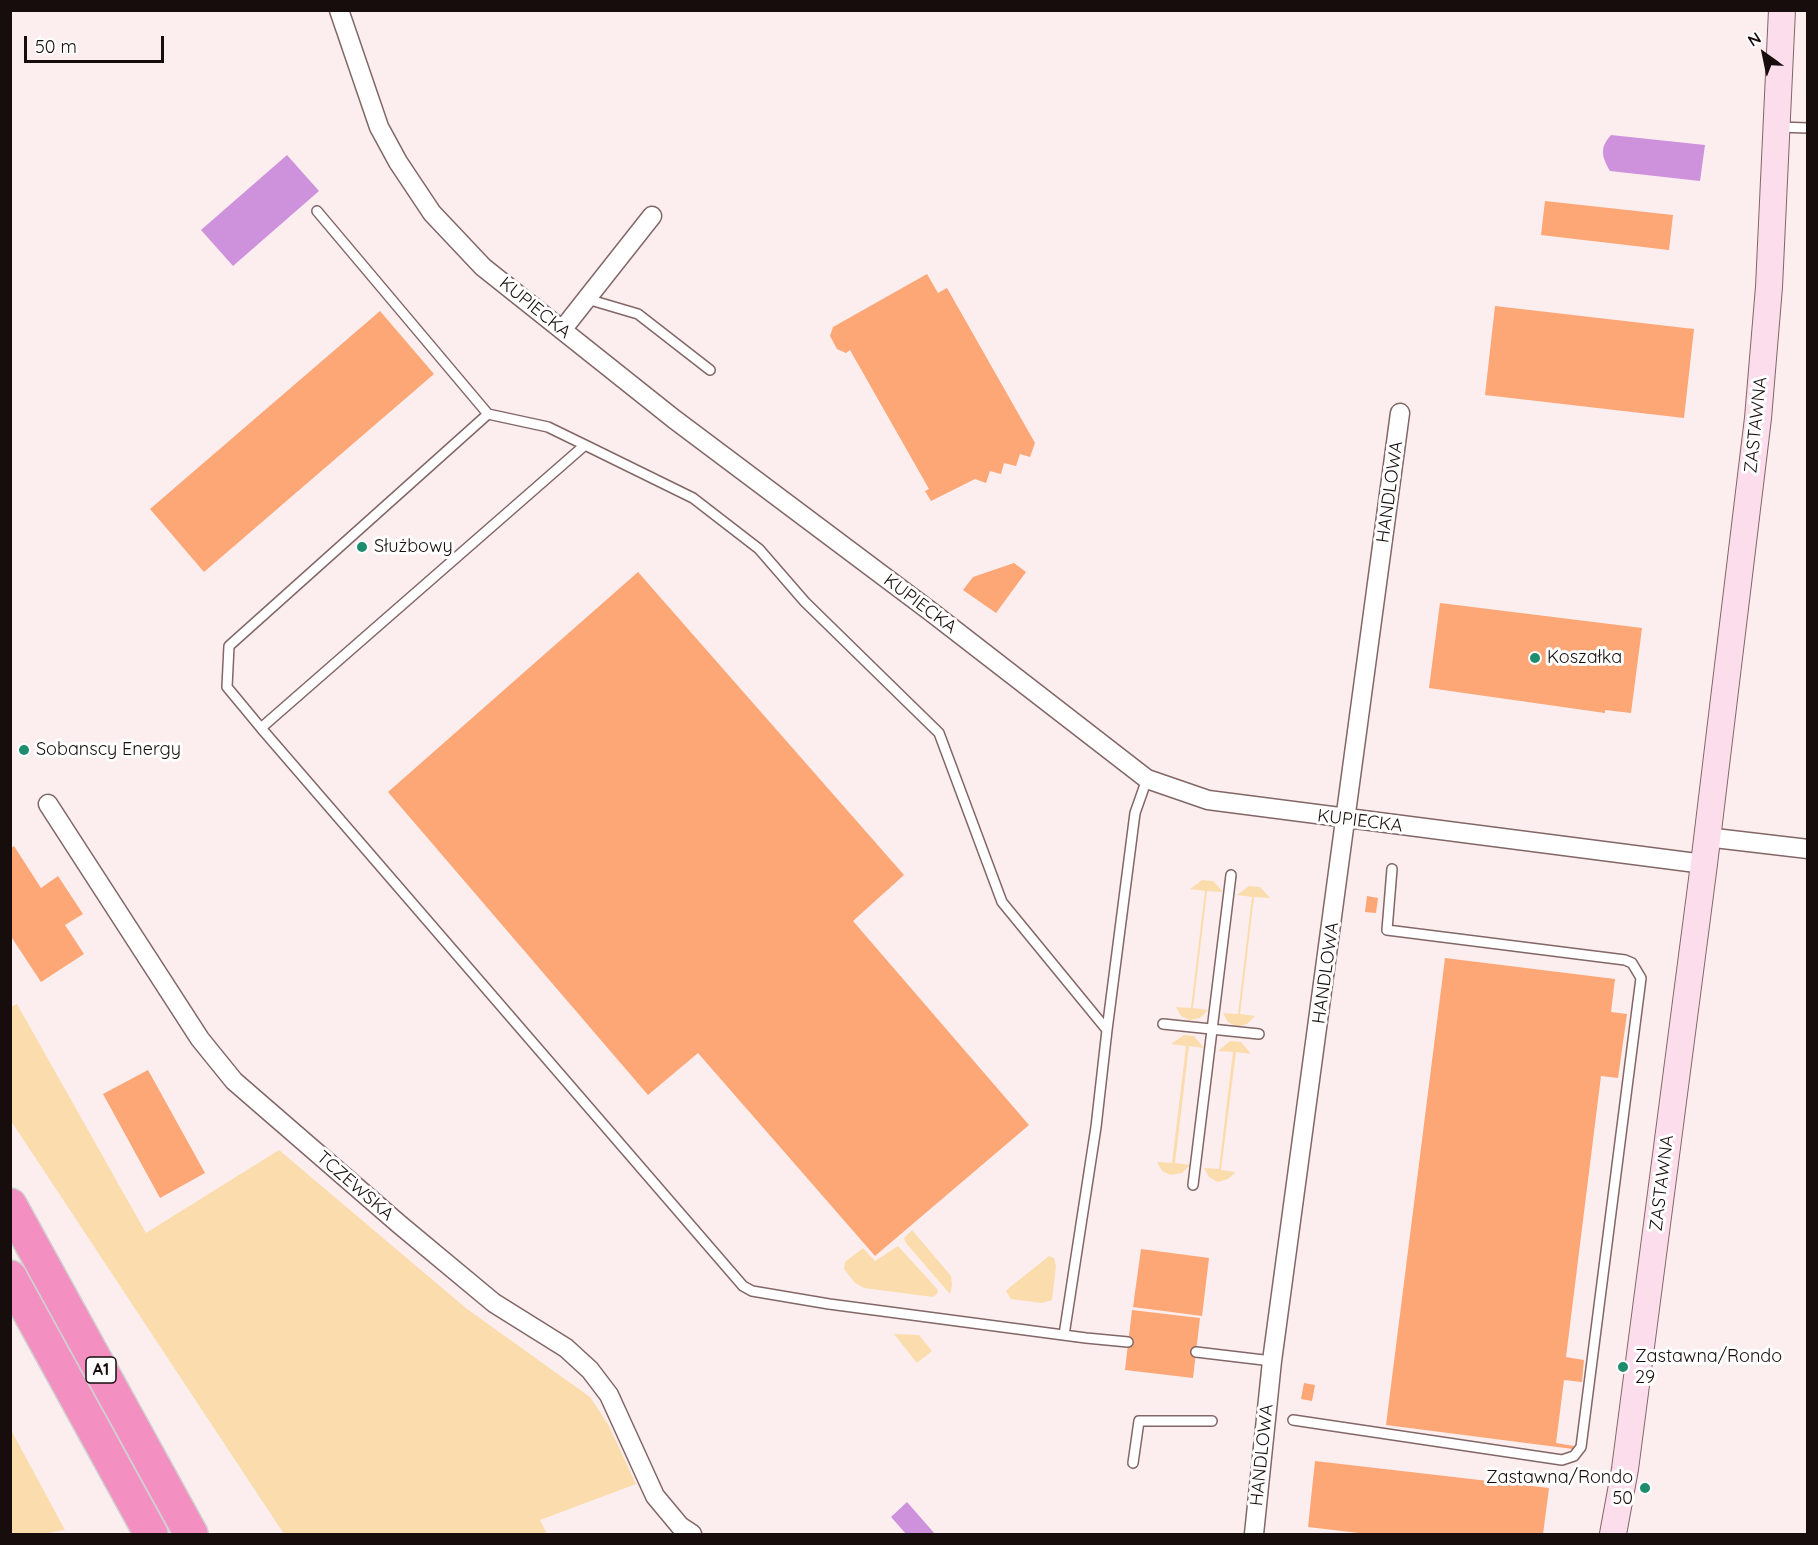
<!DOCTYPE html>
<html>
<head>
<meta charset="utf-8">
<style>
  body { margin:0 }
  #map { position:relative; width:1818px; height:1545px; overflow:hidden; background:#fceeee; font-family:Quicksand,sans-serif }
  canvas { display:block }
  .frame { position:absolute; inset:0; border:12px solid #180d0d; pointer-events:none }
  .north { position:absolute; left:1734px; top:24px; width:60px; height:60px; -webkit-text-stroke:4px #fff; paint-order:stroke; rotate:327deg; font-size:16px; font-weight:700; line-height:24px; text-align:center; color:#180d0d }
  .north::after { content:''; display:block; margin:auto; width:21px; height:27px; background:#180d0d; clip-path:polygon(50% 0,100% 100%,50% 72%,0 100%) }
  .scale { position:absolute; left:24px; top:36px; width:140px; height:27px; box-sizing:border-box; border:3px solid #180d0d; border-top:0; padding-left:8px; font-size:18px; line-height:21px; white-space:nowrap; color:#180d0d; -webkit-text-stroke:4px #fff; paint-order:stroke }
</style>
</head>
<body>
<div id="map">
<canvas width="1818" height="1545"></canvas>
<div class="frame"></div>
<div class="north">N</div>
<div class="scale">50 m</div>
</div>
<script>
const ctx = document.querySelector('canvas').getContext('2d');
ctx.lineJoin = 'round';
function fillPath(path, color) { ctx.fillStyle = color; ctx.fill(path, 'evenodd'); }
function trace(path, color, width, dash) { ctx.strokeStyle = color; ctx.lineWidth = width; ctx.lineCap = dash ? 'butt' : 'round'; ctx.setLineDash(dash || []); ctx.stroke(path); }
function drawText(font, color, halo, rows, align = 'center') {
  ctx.font = font + ' Quicksand,sans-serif'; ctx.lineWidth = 6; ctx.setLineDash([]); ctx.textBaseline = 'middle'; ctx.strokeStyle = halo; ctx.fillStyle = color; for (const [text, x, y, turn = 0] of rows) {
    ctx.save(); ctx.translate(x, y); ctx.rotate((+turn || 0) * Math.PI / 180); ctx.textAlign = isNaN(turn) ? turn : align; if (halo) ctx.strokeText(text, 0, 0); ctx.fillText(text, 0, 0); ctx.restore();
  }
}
const green = new Path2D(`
  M 1202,880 L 1213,881 L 1223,892 L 1207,891 L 1193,1008 L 1208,1010 L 1200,1018 L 1190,1020 L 1181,1016 L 1176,1007 L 1191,1008 L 1205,891 L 1190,889 Z
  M 1249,886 L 1260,887 L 1270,898 L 1254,897 L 1240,1014 L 1255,1016 L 1247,1024 L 1237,1027 L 1228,1022 L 1223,1013 L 1238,1014 L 1252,897 L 1237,895 Z
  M 17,1004 L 146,1233 L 279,1150 L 467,1309 L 590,1397 L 609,1426 L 636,1484 L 540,1520 L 547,1534 L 284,1534 L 11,1121 L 11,1007 Z
  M 1184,1035 L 1194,1036 L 1204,1048 L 1189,1046 L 1175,1163 L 1190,1165 L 1182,1173 L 1171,1175 L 1162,1171 L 1157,1162 L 1172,1163 L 1186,1046 L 1171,1044 Z
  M 1230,1041 L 1241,1042 L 1251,1054 L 1236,1052 L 1221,1170 L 1236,1172 L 1228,1179 L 1218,1182 L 1209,1177 L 1204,1168 L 1219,1169 L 1233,1052 L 1218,1051 Z
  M 912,1230 L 951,1276 L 952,1285 L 950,1294 L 906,1243 L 904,1238 Z
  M 898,1246 L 938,1290 L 937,1294 L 933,1297 L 864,1288 L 855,1283 L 844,1269 L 845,1262 L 863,1248 L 875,1261 Z
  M 1049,1256 L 1054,1258 L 1056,1266 L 1052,1300 L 1042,1303 L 1011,1299 L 1006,1291 L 1009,1288 Z
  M 894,1334 L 919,1335 L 932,1351 L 917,1363 Z
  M 10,1430 L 11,1430 L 65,1530 L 42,1534 L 11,1534 Z`);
const water = new Path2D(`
  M 1611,135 L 1705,145 L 1700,181 L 1610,171 C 1602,157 1599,148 1611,135 Z
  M 287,155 L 319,191 L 233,266 L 201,230 Z
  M 907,1502 L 935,1534 L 906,1534 L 891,1517 Z`);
const building = new Path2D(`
  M 1545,201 L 1673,215 L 1669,250 L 1541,235 Z
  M 927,274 L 938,293 L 947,288 L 1035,443 L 1030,457 L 1020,454 L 1016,466 L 1004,463 L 1001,474 L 990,471 L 986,483 L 975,479 L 931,501 L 925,491 L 929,489 L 850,350 L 846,353 L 837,349 L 830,336 L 833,327 Z
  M 1495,306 L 1694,329 L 1684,418 L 1485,395 Z
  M 380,311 L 434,374 L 204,572 L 150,509 Z
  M 1014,563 L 1026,572 L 996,613 L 963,590 L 973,577 Z
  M 638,572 L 904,875 L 853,921 L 1029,1125 L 875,1256 L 698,1053 L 648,1095 L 388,792 Z
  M 1440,603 L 1642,628 L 1631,713 L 1605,710 L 1605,713 L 1429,688 Z
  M 14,846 L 41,888 L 58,876 L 83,914 L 65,925 L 84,954 L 41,982 L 10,935 L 10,849 Z
  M 1367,896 L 1378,898 L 1376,913 L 1365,912 Z
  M 1445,958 L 1615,979 L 1611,1012 L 1627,1014 L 1618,1078 L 1601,1076 L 1566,1357 L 1584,1360 L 1582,1382 L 1564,1380 L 1556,1443 L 1574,1446 L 1573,1449 L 1386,1425 Z
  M 148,1070 L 205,1173 L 160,1198 L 103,1094 Z
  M 1141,1249 L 1209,1258 L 1202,1316 L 1133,1307 Z
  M 1132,1310 L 1200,1318 L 1193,1378 L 1125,1370 Z
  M 1304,1383 L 1315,1385 L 1312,1401 L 1301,1399 Z
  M 1315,1461 L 1549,1488 L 1543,1534 L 1367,1534 L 1308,1527 Z`);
const service = new Path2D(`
  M 1778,127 L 1808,128
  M 317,211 L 488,414
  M 587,299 L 638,314 L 710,370
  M 261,728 L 227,687 L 229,646 L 488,414 L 548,427 L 585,445
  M 1163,1024 L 1259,1034
  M 1107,1030 L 1135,813 L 1147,779
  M 1193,1185 L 1231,875
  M 1064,1335 L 1096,1127 L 1107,1030 L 1002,902 L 939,733 L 805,602 L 759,549 L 693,498 L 585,445 L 261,728 L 743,1286 L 752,1291 L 829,1304 L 1086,1338 L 1128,1342
  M 1196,1352 L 1272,1361
  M 1293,1420 L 1562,1460 L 1574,1456 L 1581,1447 L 1641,978 L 1632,963 L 1625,960 L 1387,930 L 1392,869
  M 1133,1463 L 1139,1421 L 1212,1421`);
const minor = new Path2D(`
  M 339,10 L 379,127 L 398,162 L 432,213 L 483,267 L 674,419 L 930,611 L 1147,779 L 1208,800 L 1704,864
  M 562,330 L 652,216
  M 48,804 L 200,1039 L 234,1081 L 399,1224 L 494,1303 L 566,1348 L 590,1370 L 609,1395 L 655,1496 L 680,1526 L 692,1534
  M 1706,837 L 1808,849
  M 1254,1534 L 1272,1361 L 1400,413`);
const secondary = new Path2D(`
  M 1613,1534 L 1625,1469 L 1704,864 L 1758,418 L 1769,287 L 1782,10`);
const motorway = new Path2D(`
  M 10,1205 L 191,1534
  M 10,1277 L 151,1534`);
const markers = [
  [362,547,6,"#1d8d6d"],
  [1535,658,6,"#1d8d6d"],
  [24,750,6,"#1d8d6d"],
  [1623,1367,6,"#1d8d6d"],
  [1645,1488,6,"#1d8d6d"]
];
const shields = [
  [101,1370,30]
];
const shieldNames = [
  ["A1",101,1370]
];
const streetNames = [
  ["KUPIECKA",535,308,39],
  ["ZASTAWNA",1756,425,-84],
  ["HANDLOWA",1390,492,-82],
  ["KUPIECKA",920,604,37],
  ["KUPIECKA",1360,821,7],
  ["HANDLOWA",1326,973,-82],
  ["ZASTAWNA",1662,1183,-83],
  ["TCZEWSKA",355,1186,41],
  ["HANDLOWA",1262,1455,-84]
];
const poiNames = [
  ["Służbowy",374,547],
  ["Koszałka",1547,658],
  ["Sobanscy Energy",36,750],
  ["Zastawna/Rondo",1635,1357],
  ["29",1635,1378],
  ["Zastawna/Rondo",1633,1478,"right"],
  ["50",1633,1499,"right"]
];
fillPath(green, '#fadcad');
fillPath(water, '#cd92db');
fillPath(building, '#fda676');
trace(service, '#836666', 12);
trace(minor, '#836666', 21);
trace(secondary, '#836666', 28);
trace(motorway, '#d1cfcf', 36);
trace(service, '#fff', 9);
trace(minor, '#fff', 18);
trace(secondary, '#fbddec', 26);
trace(motorway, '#f38fc1', 33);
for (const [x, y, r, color] of markers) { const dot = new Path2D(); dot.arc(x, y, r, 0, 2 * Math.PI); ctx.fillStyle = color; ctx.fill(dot); trace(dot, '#fff', 2); }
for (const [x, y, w] of shields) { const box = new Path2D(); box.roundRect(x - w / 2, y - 13, w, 26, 4.5); ctx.fillStyle = '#fff'; ctx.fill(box); trace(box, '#180d0d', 1.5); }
drawText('bold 16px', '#180d0d', null, shieldNames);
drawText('18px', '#180d0d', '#fff', streetNames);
drawText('18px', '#180d0d', '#fff', poiNames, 'left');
</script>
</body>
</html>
